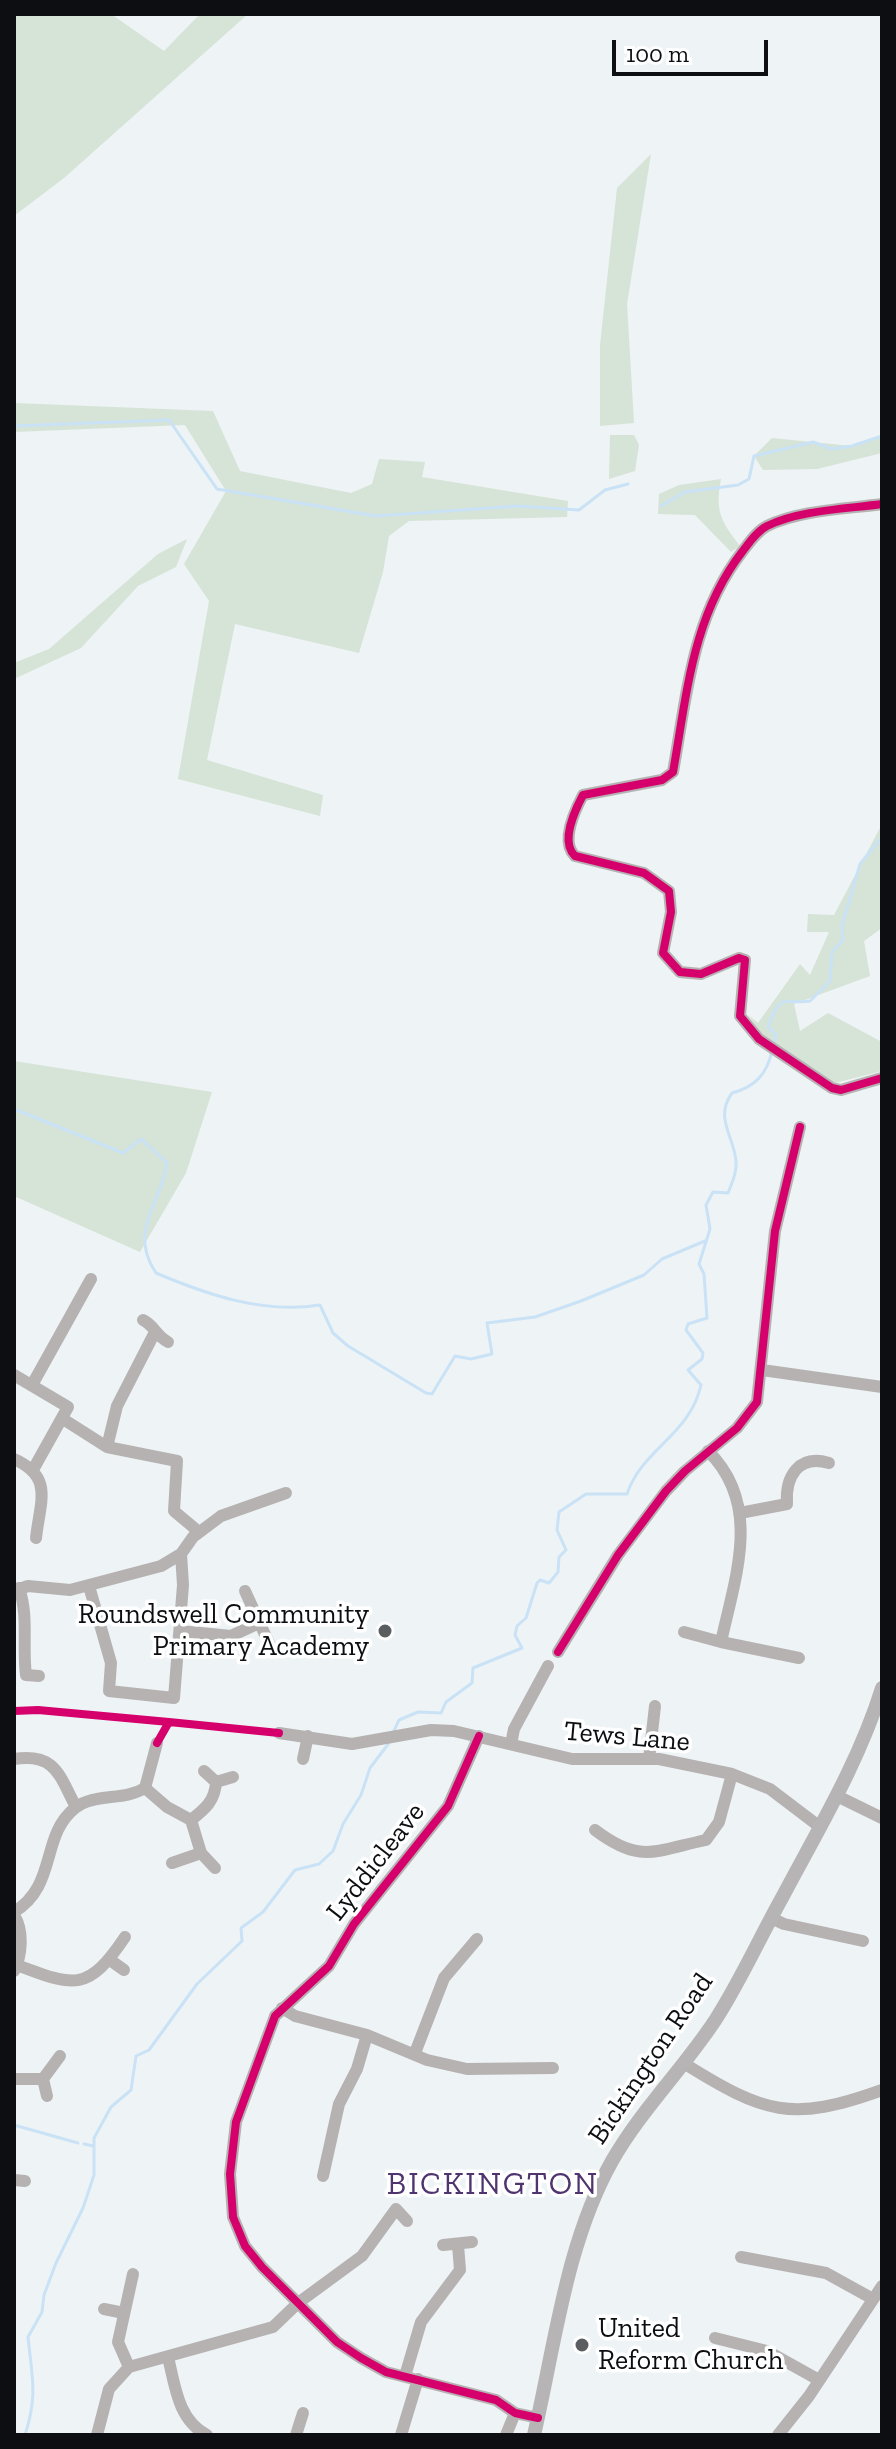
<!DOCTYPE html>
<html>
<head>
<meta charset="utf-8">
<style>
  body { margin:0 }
  #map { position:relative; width:896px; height:2449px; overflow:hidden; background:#eef3f6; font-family:"Zilla Slab",serif }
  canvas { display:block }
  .frame { position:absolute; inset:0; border:16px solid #0c0e11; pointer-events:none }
  .scale { position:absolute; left:612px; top:40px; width:156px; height:36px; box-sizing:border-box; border:4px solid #0c0e11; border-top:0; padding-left:10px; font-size:24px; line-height:28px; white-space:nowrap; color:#0c0e11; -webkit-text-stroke:6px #fff; paint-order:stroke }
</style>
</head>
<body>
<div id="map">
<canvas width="896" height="2449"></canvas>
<div class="frame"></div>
<div class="scale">100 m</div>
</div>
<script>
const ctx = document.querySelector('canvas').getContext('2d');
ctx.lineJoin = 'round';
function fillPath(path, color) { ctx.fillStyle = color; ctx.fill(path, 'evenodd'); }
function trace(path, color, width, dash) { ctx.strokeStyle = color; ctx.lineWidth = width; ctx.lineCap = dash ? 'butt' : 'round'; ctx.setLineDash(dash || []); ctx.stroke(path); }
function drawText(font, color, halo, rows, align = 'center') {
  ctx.font = font + ' "Zilla Slab",serif'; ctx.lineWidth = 7; ctx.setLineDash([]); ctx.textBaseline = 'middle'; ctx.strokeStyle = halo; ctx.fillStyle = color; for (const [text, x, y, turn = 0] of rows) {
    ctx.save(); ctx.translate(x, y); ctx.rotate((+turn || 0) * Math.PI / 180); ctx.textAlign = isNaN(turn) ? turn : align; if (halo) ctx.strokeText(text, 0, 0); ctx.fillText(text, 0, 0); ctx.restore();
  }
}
const green = new Path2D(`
  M 14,14 L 111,14 L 164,51 L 200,14 L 248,14 L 64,178 L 14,216 Z
  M 651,154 L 627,304 L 634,423 L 600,426 L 600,345 L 617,188 Z
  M 14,403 L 213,411 L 240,471 L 351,493 L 372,484 L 379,459 L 425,462 L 422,477 L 568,501 L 567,517 L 409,521 L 389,536 L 383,572 L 359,653 L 235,624 L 207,760 L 323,795 L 320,816 L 178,779 L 209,601 L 184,564 L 226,491 L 185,425 L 14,432 Z
  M 610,435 L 634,435 L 639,445 L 635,471 L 609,479 Z
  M 882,437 L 882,453 L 817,469 L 763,470 L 754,456 L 772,438 L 852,446 Z
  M 721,479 C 715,511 720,520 740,546 L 731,552 L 695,515 L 658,514 L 659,494 L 679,485 Z
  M 187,539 L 176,567 L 138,586 L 81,648 L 14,679 L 14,663 L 49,649 L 158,554 Z
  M 882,824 L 882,928 L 864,941 L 870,976 L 794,1004 L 800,1031 L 828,1013 L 882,1042 L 882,1071 L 835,1083 L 763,1035 L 748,1015 L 758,1023 L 800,964 L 810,975 L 829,932 L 807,932 L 808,914 L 834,915 Z
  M 14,1061 L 212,1092 L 186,1173 L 140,1252 L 14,1196 Z`);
const stream = new Path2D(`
  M 14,426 L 169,420 L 217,489 L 376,516 L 518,506 L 579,510 L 605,490 L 628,484
  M 661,506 L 685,492 L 738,485 L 749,479 L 754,456 L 813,442 L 832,449 L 852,446 L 882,436
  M 774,1043 L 776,1035 L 768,1027 C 781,990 784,1005 810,1001 L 830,981 L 832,952 L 843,940 L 842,926 L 860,864 L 882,837
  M 14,1109 L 123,1153 L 141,1139 L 167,1163 C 162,1203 127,1230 156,1273 C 208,1295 263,1314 320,1305 L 333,1333 L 348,1346 L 426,1393 L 432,1394 L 455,1356 L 471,1359 L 492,1354 L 487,1323 L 535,1317 L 581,1301 L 644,1275 L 662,1259 L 705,1241
  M 393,1733 L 399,1720 L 418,1712 L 441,1713 L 446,1702 L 472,1683 L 473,1668 L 522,1648 L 515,1635 L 517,1626 L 526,1618 L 537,1583 L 540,1580 L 549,1583 L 558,1572 L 559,1557 L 566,1550 L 557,1530 L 559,1512 L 586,1494 L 627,1494 C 642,1449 690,1435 701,1385 L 688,1370 L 702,1359 L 703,1353 L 686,1330 L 688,1324 L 707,1318 L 704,1274 L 699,1264 L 710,1229 L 706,1205 L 713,1192 L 728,1193 C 732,1183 737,1172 736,1161 C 734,1136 714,1118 732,1093 C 755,1087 767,1074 772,1051
  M 14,2125 L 78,2143
  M 84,2144 L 93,2146
  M 25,2435 C 38,2395 32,2377 28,2337 L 42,2312 L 44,2295 L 56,2263 L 83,2208 L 94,2175 L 94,2138 L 111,2107 L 131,2090 L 136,2056 L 149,2050 L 197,1984 L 242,1941 L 241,1928 L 263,1912 L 295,1870 L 319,1864 L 333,1851 L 343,1824 L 361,1795 L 370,1768 L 389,1743`);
const minor = new Path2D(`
  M 882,504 C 846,509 800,510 767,526 C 757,531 749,543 742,552 C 692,617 687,694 673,772 L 662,780 L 583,795 C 575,810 560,842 575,856 L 644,873 L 669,891 L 671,912 L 663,953 L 680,972 L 701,974 L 739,958 L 745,960 L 740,1016 L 759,1039 L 832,1088 L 841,1090 L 882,1078
  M 143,1320 C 154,1325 156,1336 168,1342
  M 762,1370 L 882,1387
  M 14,1375 L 68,1407 L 34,1468
  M 32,1385 L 91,1279
  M 63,1419 L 107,1447 L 177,1461 L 174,1511 L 199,1532
  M 107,1447 L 117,1406 L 155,1332
  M 708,1451 C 763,1505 735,1577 721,1642 L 799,1658
  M 14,1459 C 54,1477 40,1501 36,1538
  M 740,1513 L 787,1504 C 785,1476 799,1454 829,1463
  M 89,1586 L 111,1663 L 109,1691 L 174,1698 L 183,1585 L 181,1554
  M 19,1588 C 29,1617 22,1645 26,1675 L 39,1676
  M 14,1591 L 28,1586 L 70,1590 L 161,1566 L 181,1554 L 193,1537 L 221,1516 L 286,1493
  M 245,1591 L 273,1652
  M 180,1631 L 231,1636 L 259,1623
  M 684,1632 L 721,1642
  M 558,1652 L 618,1555 L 666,1491 L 685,1471 L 737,1428 L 757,1402 L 775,1231 L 800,1127
  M 279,1733 L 352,1744 L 431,1730 L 454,1731 L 572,1759 L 659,1759 L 732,1774 L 770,1789 L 820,1827
  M 479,1736 L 448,1806 L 354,1924 L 329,1966 L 275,2016 L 236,2122 L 230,2174 L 233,2217 L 245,2246 L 262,2267 L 337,2342 L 361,2358 L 386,2372 L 496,2400 L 515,2413 L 538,2418
  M 511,1744 L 514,1729 L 548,1666
  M 14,1759 C 56,1753 59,1775 76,1807
  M 303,1759 L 308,1736
  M 649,1759 L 655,1706
  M 204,1771 L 216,1782
  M 145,1788 L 167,1807 L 191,1820 L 201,1853 L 215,1868
  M 837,1796 L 882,1818
  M 191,1820 C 205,1809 215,1801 216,1782 L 233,1777
  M 595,1830 C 640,1864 654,1851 706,1840 L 719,1822 L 732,1774
  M 172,1863 L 201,1853
  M 14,1912 C 58,1885 40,1836 75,1808 C 94,1793 124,1801 145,1788 L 157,1743
  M 14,1915 C 24,1931 22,1955 14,1971
  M 771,1918 L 784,1924 L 863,1941
  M 110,1960 L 124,1970
  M 17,1965 C 75,1987 88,1992 125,1937
  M 282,2008 L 295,2016 L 367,2035 L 427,2060 L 467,2069 L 553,2068
  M 415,2053 L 444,1978 L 477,1939
  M 685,2064 C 764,2113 791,2123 882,2090
  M 14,2079 L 43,2079 L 60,2056
  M 43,2079 L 47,2096
  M 323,2176 L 339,2104 L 357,2069 L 367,2035
  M 14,2180 L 25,2181
  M 443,2245 L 472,2242
  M 741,2257 L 826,2273 L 873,2299
  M 104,2309 L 124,2313
  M 715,2338 L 767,2351 L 819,2380
  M 168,2357 C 175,2386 178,2420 207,2435
  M 129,2367 L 273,2327 L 298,2303 L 362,2256 L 396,2209 L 407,2221
  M 129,2367 L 118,2342 L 133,2274
  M 405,2376 L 421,2322 L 460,2270 L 458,2245
  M 97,2435 L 109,2389 L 129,2367
  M 296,2435 L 303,2413
  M 401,2435 L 418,2379
  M 506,2435 L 515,2413
  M 778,2435 L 809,2396 L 882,2286`);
const major = new Path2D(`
  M 534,2435 C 555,2345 566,2243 612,2161 C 641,2110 684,2068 716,2019 C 741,1980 760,1937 783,1896 C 819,1828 859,1762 882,1688`);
const cycleway = new Path2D(`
  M 882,504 C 846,509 800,510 767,526 C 757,531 749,543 742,552 C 692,617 687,694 673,772 L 662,780 L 583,795 C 575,810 560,842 575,856 L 644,873 L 669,891 L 671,912 L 663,953 L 680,972 L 701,974 L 739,958 L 745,960 L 740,1016 L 759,1039 L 832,1088 L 841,1090 L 882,1078
  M 558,1652 L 618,1555 L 666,1491 L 685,1471 L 737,1428 L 757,1402 L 775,1231 L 800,1127
  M 14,1711 L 38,1710 L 169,1722
  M 479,1736 L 448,1806 L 354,1924 L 329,1966 L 275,2016 L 236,2122 L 230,2174 L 233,2217 L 245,2246 L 262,2267 L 337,2342 L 361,2358 L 386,2372 L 496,2400 L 515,2413 L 538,2418
  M 157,1743 L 169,1722 L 279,1733`);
const markers = [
  [385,1631,8,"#5b5e61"],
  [582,2345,8,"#5b5e61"]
];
const poiNames = [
  ["Roundswell Community",369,1615],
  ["Primary Academy",369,1647],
  ["United",598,2329,"left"],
  ["Reform Church",598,2361,"left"]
];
const streetNames = [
  ["Tews Lane",627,1737,5],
  ["Lyddicleave",376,1862,-52],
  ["Bickington Road",651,2059,-56]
];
const quarterNames = [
  ["BICKINGTON",493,2185]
];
fillPath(green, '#d6e3d7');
trace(stream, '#c9e2f5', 3);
trace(minor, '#b6b2b2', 12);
trace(major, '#b7b4b5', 14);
trace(cycleway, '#d6006c', 8);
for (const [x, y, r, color] of markers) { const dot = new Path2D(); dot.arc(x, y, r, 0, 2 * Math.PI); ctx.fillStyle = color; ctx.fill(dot); trace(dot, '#fff', 3); }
drawText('28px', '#0c0e11', '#fff', poiNames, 'right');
drawText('28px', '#0c0e11', '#fff', streetNames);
ctx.letterSpacing = '2px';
drawText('32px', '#4f346f', '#fff', quarterNames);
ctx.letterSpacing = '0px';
</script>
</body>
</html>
